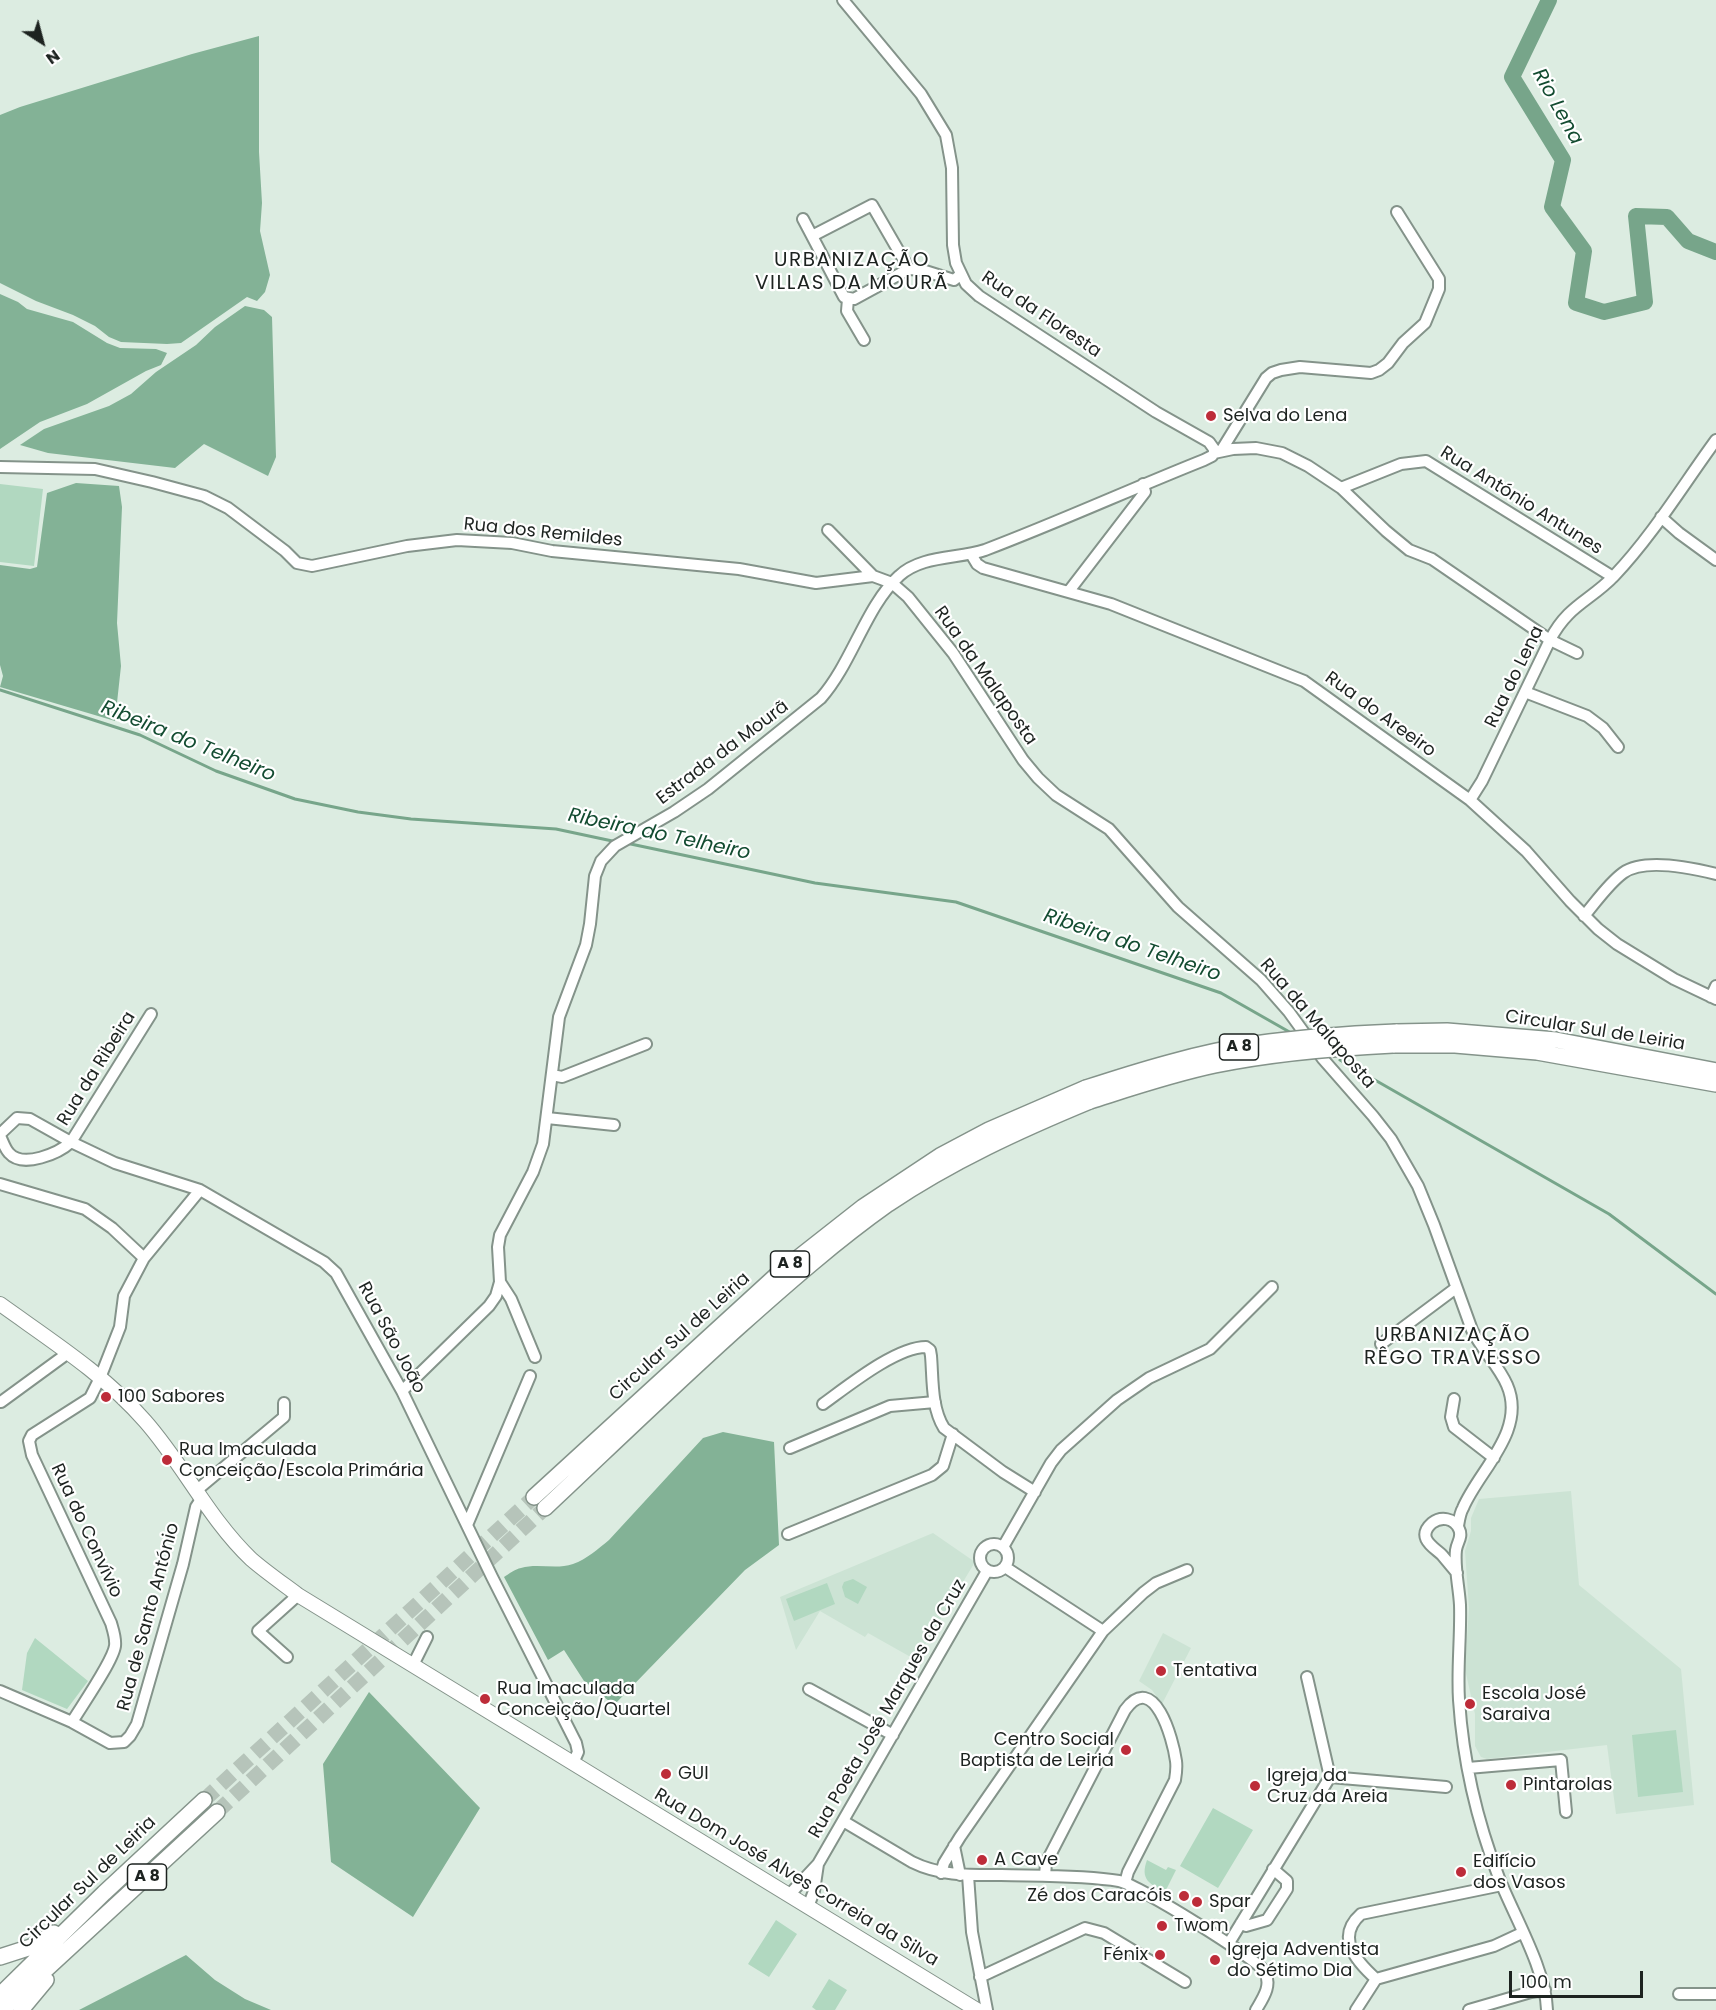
<!DOCTYPE html>
<html>
<head>
<meta charset="utf-8">
<style>
  body { margin:0 }
  #map { position:relative; width:1716px; height:2010px; overflow:hidden; background:#dcece1; font-family:Poppins,sans-serif }
  canvas { display:block }
  .north { position:absolute; left:12px; top:12px; width:60px; height:60px; -webkit-text-stroke:4px #fff; paint-order:stroke; rotate:144deg; font-size:16px; font-weight:700; line-height:24px; text-align:center; color:#1d2320 }
  .north::after { content:''; display:block; margin:auto; width:21px; height:27px; background:#1d2320; clip-path:polygon(50% 0,100% 100%,50% 72%,0 100%) }
  .scale { position:absolute; left:1509px; top:1971px; width:134px; height:27px; box-sizing:border-box; border:3px solid #1d2320; border-top:0; padding-left:8px; font-size:18px; line-height:21px; white-space:nowrap; color:#1d2320; -webkit-text-stroke:4px #fff; paint-order:stroke }
</style>
</head>
<body>
<div id="map">
<canvas width="1716" height="2010"></canvas>
<div class="north">N</div>
<div class="scale">100 m</div>
</div>
<script>
const ctx = document.querySelector('canvas').getContext('2d');
ctx.lineJoin = 'round';
function fillPath(path, color) { ctx.fillStyle = color; ctx.fill(path, 'evenodd'); }
function trace(path, color, width, dash) { ctx.strokeStyle = color; ctx.lineWidth = width; ctx.lineCap = dash ? 'butt' : 'round'; ctx.setLineDash(dash || []); ctx.stroke(path); }
function drawText(font, color, halo, rows, align = 'center') {
  ctx.font = font + ' Poppins,sans-serif'; ctx.lineWidth = 4.5; ctx.setLineDash([]); ctx.textBaseline = 'middle'; ctx.strokeStyle = halo; ctx.fillStyle = color; for (const [text, x, y, turn = 0] of rows) {
    ctx.save(); ctx.translate(x, y); ctx.rotate((+turn || 0) * Math.PI / 180); ctx.textAlign = isNaN(turn) ? turn : align; if (halo) ctx.strokeText(text, 0, 0); ctx.fillText(text, 0, 0); ctx.restore();
  }
}
const built = new Path2D(`
  M 1571,1491 L 1579,1585 L 1681,1669 L 1694,1805 L 1616,1814 L 1607,1745 L 1487,1759 L 1481,1757 L 1475,1746 L 1475,1714 L 1465,1669 L 1469,1608 L 1465,1551 L 1471,1531 L 1471,1518 L 1479,1499 Z
  M 933,1533 L 975,1562 L 916,1660 L 868,1633 L 865,1637 L 820,1611 L 796,1650 L 780,1597 Z
  M 1163,1633 L 1191,1648 L 1162,1704 L 1152,1690 L 1139,1681 Z`);
const green = new Path2D(`
  M 0,484 L 43,489 L 34,566 L 0,562 Z
  M 853,1579 L 867,1587 L 858,1604 L 845,1597 L 842,1587 L 844,1582 Z
  M 827,1583 L 835,1604 L 794,1621 L 786,1599 Z
  M 35,1638 L 88,1681 L 67,1709 L 22,1690 L 27,1653 Z
  M 1676,1730 L 1683,1792 L 1638,1797 L 1632,1735 Z
  M 1213,1808 L 1253,1830 L 1218,1888 L 1180,1866 Z
  M 1147,1860 L 1166,1870 L 1168,1867 L 1176,1870 L 1165,1892 C 1149,1884 1140,1879 1147,1860 Z
  M 776,1920 L 797,1934 L 769,1977 L 748,1964 Z
  M 829,1979 L 847,1990 L 835,2010 L 816,2010 L 812,2007 Z`);
const forest = new Path2D(`
  M 259,36 L 259,152 L 262,203 L 260,231 L 270,275 L 265,292 L 257,301 L 247,297 L 181,343 L 167,344 L 121,342 L 109,337 L 95,326 L 73,315 L 36,301 L 0,283 L 0,115 L 20,107 L 192,54 Z
  M 0,294 L 18,302 L 27,309 L 73,322 L 107,343 L 120,348 L 156,349 L 167,353 L 161,365 L 146,371 L 87,404 L 40,422 L 0,449 Z
  M 245,306 L 264,310 L 272,317 L 276,457 L 268,476 L 204,444 L 175,468 L 48,453 L 20,445 L 44,429 L 109,406 L 131,394 L 156,372 L 196,345 L 215,327 Z
  M 76,483 L 119,486 L 122,507 L 117,623 L 121,666 L 115,721 L 0,687 L 3,676 L 0,665 L 0,565 L 30,569 L 37,567 L 47,493 Z
  M 723,1432 L 774,1442 L 779,1545 L 745,1570 L 614,1705 L 584,1681 L 564,1650 L 548,1660 L 504,1577 C 509,1574 515,1569 521,1568 C 538,1563 556,1570 573,1564 C 587,1559 598,1549 609,1540 L 703,1438 Z
  M 369,1692 L 480,1808 L 413,1917 L 331,1862 L 323,1764 Z
  M 186,1955 L 215,1980 L 245,1999 L 271,2010 L 79,2010 Z`);
const stream = new Path2D(`
  M 0,690 L 140,735 L 216,771 L 295,799 L 358,812 L 411,819 L 556,829 L 617,842
  M 626,843 L 815,883 L 956,902 L 1221,993 L 1293,1034
  M 1340,1060 L 1609,1214 L 1716,1294`);
const river = new Path2D(`
  M 1549,0 L 1512,77 L 1563,160 L 1552,207 L 1584,251 L 1576,303 L 1604,312 L 1645,302 L 1636,216 L 1667,217 L 1688,241 L 1716,252`);
const highwayTunnel = new Path2D(`
  M 204,1800 L 534,1497
  M 217,1812 L 545,1508`);
const minor = new Path2D(`
  M 843,0 L 921,94 L 946,135 L 952,168 L 953,245 L 956,263 L 966,284 L 979,296 L 1156,412 L 1209,442 L 1214,449 L 1214,453
  M 803,219 L 812,236
  M 909,269 L 872,205 L 812,236 L 844,297 L 854,299 L 909,269 L 922,270 L 954,280 L 960,275
  M 848,299 L 847,311 L 864,340
  M 1221,451 L 1266,378 L 1272,373 L 1281,370 L 1300,367 L 1371,373 L 1379,370 L 1388,363 L 1403,343 L 1425,323 L 1439,289 L 1439,279 L 1397,212
  M 0,467 L 95,469 L 152,482 L 204,496 L 228,508 L 285,551 L 297,563 L 312,566 L 407,546 L 457,540 L 512,543 L 552,551 L 739,569 L 816,583 L 873,576 L 892,583 L 908,597 L 953,653 L 1023,760 L 1038,778 L 1056,795 L 1109,829 L 1178,907 L 1261,980 L 1289,1012 L 1323,1059 L 1373,1116 L 1391,1139 L 1418,1186 L 1434,1225 L 1472,1330 C 1482,1350 1499,1366 1507,1385 C 1527,1431 1479,1470 1463,1508 C 1460,1513 1459,1520 1458,1526
  M 1341,488 L 1401,464 L 1426,461 L 1613,577
  M 1661,517 L 1679,533 L 1716,560
  M 828,530 L 873,576
  M 971,554 L 977,564 L 983,568 L 1111,604 L 1304,681 L 1470,800 L 1526,851 L 1570,901 L 1598,929 L 1617,944 L 1674,979 L 1716,999
  M 1069,591 L 1145,492 L 1143,484
  M 1525,692 L 1587,716 L 1603,728 L 1618,747
  M 1470,800 L 1482,781 L 1550,640 C 1568,605 1590,601 1614,576 C 1653,535 1683,485 1716,440
  M 1584,916 C 1596,902 1608,884 1623,873 C 1644,858 1692,868 1716,874
  M 1711,997 L 1716,986
  M 552,1075 L 562,1077 L 646,1044
  M 547,1118 L 614,1125
  M 0,1134 L 17,1118 L 30,1119 L 71,1142 L 115,1163 L 200,1190 L 324,1262 L 336,1273 L 402,1391 L 492,1577 L 576,1743 L 578,1752 L 573,1763
  M 0,1136 C 3,1142 5,1149 9,1153 C 23,1169 59,1153 71,1142 L 151,1014
  M 0,1184 L 85,1209 L 112,1228 L 144,1258
  M 500,1282 L 511,1299 L 535,1357
  M 1381,1344 L 1456,1288
  M 402,1391 L 489,1306 L 496,1296 L 500,1282 L 498,1247 L 500,1235 L 533,1172 L 543,1144 L 559,1017 L 586,945 L 590,924 L 595,876 L 601,861 L 615,846 L 674,812 L 708,789 L 821,698 C 852,663 866,606 899,576 C 921,555 958,559 985,550 C 1059,522 1131,489 1204,460 L 1212,456 L 1214,453 L 1233,449 L 1256,448 L 1282,453 L 1308,466 L 1341,488 L 1386,531 L 1409,550 L 1432,559 L 1550,640 L 1577,653
  M 1454,1399 L 1451,1417 L 1454,1427 L 1494,1458
  M 1,1402 L 68,1353
  M 823,1404 C 848,1386 896,1347 926,1347 L 930,1350 L 931,1356 C 933,1379 931,1407 944,1428 L 1003,1472 L 1035,1492
  M 790,1448 L 890,1406 L 935,1402
  M 197,1490 L 284,1417 L 284,1403
  M 467,1525 L 530,1376
  M 788,1534 L 932,1475 L 943,1466 L 953,1434
  M980 1558a14 14 0 1 1 28 0a14 14 0 1 1-28 0Z
  M 1003,1547 L 1051,1463 L 1061,1450 L 1117,1400 L 1149,1378 L 1210,1349 L 1272,1287
  M 1005,1567 L 1103,1631
  M 1457,1573 C 1452,1567 1447,1561 1442,1555 C 1435,1548 1415,1538 1432,1523 C 1441,1516 1454,1518 1459,1529 C 1463,1537 1457,1542 1456,1550 C 1454,1567 1459,1587 1460,1605 C 1461,1637 1457,1668 1459,1700 C 1463,1761 1477,1821 1499,1878 C 1514,1916 1546,1970 1547,2010
  M 287,1657 L 258,1631 L 298,1595
  M 413,1665 L 427,1637
  M 1307,1677 L 1330,1777
  M 809,1689 L 893,1735
  M 0,1691 L 72,1722 L 110,1743 L 124,1742 L 130,1736 L 137,1724 L 183,1564 L 196,1507 L 202,1498
  M 72,1722 C 81,1707 113,1661 115,1646 C 116,1638 113,1630 111,1623 L 32,1455 L 29,1441 L 32,1435 L 90,1398 L 100,1378 L 120,1327 L 124,1296 L 144,1258 L 200,1190
  M 1468,1768 L 1561,1760 L 1566,1812
  M 843,1821 L 912,1862 C 940,1876 970,1875 1001,1875 C 1037,1876 1083,1875 1119,1881 C 1136,1884 1258,1959 1265,1972 C 1272,1986 1263,1998 1256,2010
  M 954,1846 L 960,1875
  M 941,1873 L 944,1863 L 960,1837 L 1103,1631 L 1143,1593 L 1156,1583 L 1187,1570
  M 968,1875 L 972,1932 L 987,2010
  M 1045,1876 L 1046,1863 L 1125,1710 C 1154,1670 1173,1739 1176,1761 C 1177,1768 1176,1774 1175,1780 L 1128,1872 L 1125,1883
  M 789,1895 L 818,1864 L 987,1571
  M 808,1907 L 814,1891 L 818,1864
  M 1241,1923 L 1246,1926 L 1267,1920 L 1287,1889 L 1287,1881 L 1273,1869
  M 1229,1943 L 1330,1777 L 1446,1787
  M 980,1977 L 1085,1928 L 1104,1933 L 1185,1982
  M 1376,1979 C 1356,1961 1335,1937 1361,1914 L 1502,1885
  M 1679,1994 L 1716,1994
  M 1356,2010 L 1376,1979 L 1494,1946 L 1522,1933
  M 1469,2010 L 1531,1992 L 1545,1990`);
const major = new Path2D(`
  M 0,1304 C 50,1340 104,1374 145,1421 C 183,1464 209,1519 251,1559 C 266,1572 282,1583 298,1595 L 977,2010`);
const highway = new Path2D(`
  M 1396,1032 L 1447,1031 L 1556,1040 L 1716,1071
  M 1393,1045 L 1455,1045 L 1537,1052 L 1716,1084
  M 534,1497 L 779,1273 L 863,1207 L 940,1156 L 989,1130 L 1086,1088
  M 545,1508 C 610,1447 674,1385 741,1325 C 788,1283 836,1241 888,1204 C 952,1161 1020,1130 1090,1101
  M 0,1957 L 31,1947 L 54,1933
  M 0,1995 L 104,1893 L 204,1800
  M 2,2010 L 217,1812
  M 21,2010 L 46,1980`);
const highwayBridge = new Path2D(`
  M 1086,1088 C 1141,1070 1197,1053 1255,1044 C 1302,1037 1349,1034 1396,1032
  M 1090,1101 C 1131,1088 1172,1074 1215,1065 C 1273,1053 1333,1048 1393,1045`);
const markers = [
  [1211,416,6,"#bd2c39"],
  [106,1397,6,"#bd2c39"],
  [167,1460,6,"#bd2c39"],
  [1161,1671,6,"#bd2c39"],
  [485,1699,6,"#bd2c39"],
  [1470,1704,6,"#bd2c39"],
  [1126,1750,6,"#bd2c39"],
  [666,1774,6,"#bd2c39"],
  [1511,1785,6,"#bd2c39"],
  [1255,1786,6,"#bd2c39"],
  [982,1860,6,"#bd2c39"],
  [1461,1872,6,"#bd2c39"],
  [1184,1896,6,"#bd2c39"],
  [1197,1902,6,"#bd2c39"],
  [1162,1926,6,"#bd2c39"],
  [1160,1955,6,"#bd2c39"],
  [1215,1960,6,"#bd2c39"]
];
const shields = [
  [1239,1047,39],
  [790,1264,39],
  [147,1877,39]
];
const shieldNames = [
  ["A 8",1239,1047],
  ["A 8",790,1264],
  ["A 8",147,1877]
];
const streetNames = [
  ["Rua da Floresta",1041,315,34],
  ["Rua António Antunes",1521,501,32],
  ["Rua dos Remildes",543,533,6],
  ["Rua da Malaposta",985,676,55],
  ["Rua do Lena",1515,677,-64],
  ["Rua do Areeiro",1380,715,36],
  ["Estrada da Mourã",723,753,-37],
  ["Rua da Malaposta",1317,1024,49],
  ["Circular Sul de Leiria",1595,1031,9],
  ["Rua da Ribeira",97,1069,-58],
  ["Circular Sul de Leiria",680,1337,-42],
  ["Rua São João",391,1338,62],
  ["Rua do Convívio",86,1531,65],
  ["Rua de Santo António",149,1617,-75],
  ["Rua Poeta José Marques da Cruz",888,1709,-60],
  ["Rua Dom José Alves Correia da Silva",796,1878,31],
  ["Circular Sul de Leiria",88,1883,-44]
];
const poiNames = [
  ["Selva do Lena",1223,416],
  ["100 Sabores",118,1397],
  ["Rua Imaculada",179,1450],
  ["Conceição/Escola Primária",179,1471],
  ["Tentativa",1173,1671],
  ["Rua Imaculada",497,1689],
  ["Conceição/Quartel",497,1710],
  ["Escola José",1482,1694],
  ["Saraiva",1482,1715],
  ["Centro Social",1114,1740,"right"],
  ["Baptista de Leiria",1114,1761,"right"],
  ["GUI",678,1774],
  ["Igreja da",1267,1776],
  ["Cruz da Areia",1267,1797],
  ["Pintarolas",1523,1785],
  ["A Cave",994,1860],
  ["Edifício",1473,1862],
  ["dos Vasos",1473,1883],
  ["Zé dos Caracóis",1172,1896,"right"],
  ["Spar",1209,1902],
  ["Twom",1174,1926],
  ["Igreja Adventista",1227,1950],
  ["do Sétimo Dia",1227,1971],
  ["Fénix",1148,1955,"right"]
];
const waterNames = [
  ["Rio Lena",1557,107,61],
  ["Ribeira do Telheiro",188,742,22],
  ["Ribeira do Telheiro",659,835,12],
  ["Ribeira do Telheiro",1132,946,19]
];
const neighbourhoodNames = [
  ["URBANIZAÇÃO",852,261],
  ["VILLAS DA MOURÃ",852,284],
  ["URBANIZAÇÃO",1453,1336],
  ["RÊGO TRAVESSO",1453,1359]
];
fillPath(built, '#cce3d4');
fillPath(green, '#b1d8c0');
fillPath(forest, '#83b296');
trace(stream, '#77a58a', 3);
trace(river, '#77a58a', 16);
trace(highwayTunnel, '#b6c4ba', 15, [15, 8]);
trace(minor, '#84938a', 14);
trace(major, '#84938a', 16);
trace(highway, '#84938a', 18);
trace(minor, '#fff', 10);
trace(major, '#fff', 14);
trace(highway, '#fff', 15);
trace(highwayBridge, '#84938a', 18, []);
trace(highwayBridge, '#fff', 15);
for (const [x, y, r, color] of markers) { const dot = new Path2D(); dot.arc(x, y, r, 0, 2 * Math.PI); ctx.fillStyle = color; ctx.fill(dot); trace(dot, '#fff', 2); }
for (const [x, y, w] of shields) { const box = new Path2D(); box.roundRect(x - w / 2, y - 13, w, 26, 4.5); ctx.fillStyle = '#fff'; ctx.fill(box); trace(box, '#1d2320', 1.5); }
drawText('bold 16px', '#1d2320', null, shieldNames);
drawText('18px', '#1d2320', '#fff', streetNames);
drawText('18px', '#1d2320', '#fff', poiNames, 'left');
drawText('italic 20px', '#134c31', '#fff', waterNames);
ctx.letterSpacing = '1.5px';
drawText('20px', '#1d2320', '#fff', neighbourhoodNames);
ctx.letterSpacing = '0px';
</script>
</body>
</html>
